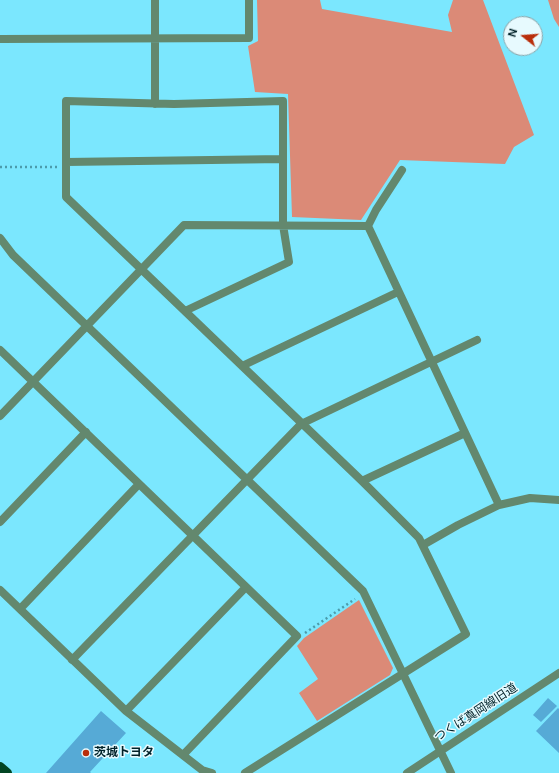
<!DOCTYPE html>
<html>
<head>
<meta charset="utf-8">
<style>
  body { margin:0 }
  #map { position:relative; width:559px; height:773px; overflow:hidden; background:#7be7fe; font-family:"DM Sans",sans-serif }
  canvas { display:block }
  .north { position:absolute; left:503px; top:16px; width:40px; height:40px; box-sizing:border-box; background:#e7fafe; border:1px solid #8ba4a9; border-radius:50%; rotate:287deg; font-size:11px; font-weight:700; line-height:16px; text-align:center; color:#002229 }
  .north::after { content:''; display:block; margin:auto; width:14px; height:18px; background:#b92e0b; clip-path:polygon(50% 0,100% 100%,50% 72%,0 100%) }
</style>
</head>
<body>
<div id="map">
<canvas width="559" height="773"></canvas>
<div class="north">N</div>
</div>
<script>
const ctx = document.querySelector('canvas').getContext('2d');
ctx.lineJoin = 'round';
function fillPath(path, color) { ctx.fillStyle = color; ctx.fill(path, 'evenodd'); }
function trace(path, color, width, dash) { ctx.strokeStyle = color; ctx.lineWidth = width; ctx.lineCap = dash ? 'butt' : 'round'; ctx.setLineDash(dash || []); ctx.stroke(path); }
function drawText(font, color, halo, rows, align = 'center') {
  ctx.font = font + ' "DM Sans","Noto Sans JP",sans-serif'; ctx.lineWidth = 3; ctx.setLineDash([]); ctx.textBaseline = 'middle'; ctx.strokeStyle = halo; ctx.fillStyle = color; for (const [text, x, y, turn = 0] of rows) {
    ctx.save(); ctx.translate(x, y); ctx.rotate((+turn || 0) * Math.PI / 180); ctx.textAlign = isNaN(turn) ? turn : align; if (halo) ctx.strokeText(text, 0, 0); ctx.fillText(text, 0, 0); ctx.restore();
  }
}
const green = new Path2D(`
  M 257,0 L 320,0 L 322,9 L 452,32 L 448,15 L 453,0 L 483,0 L 534,135 L 514,147 L 505,164 L 400,160 L 361,220 L 292,217 L 288,94 L 255,92 L 248,46 L 258,41 Z
  M 548,0 L 559,0 L 559,27 L 554,19 Z
  M 359,600 L 393,668 L 390,675 L 317,721 L 299,693 L 318,679 L 297,646 L 304,638 Z`);
const building = new Path2D(`
  M 548,698 L 557,706 L 541,722 L 533,715 Z
  M 558,708 L 559,709 L 559,753 L 536,731 Z
  M 101,711 L 126,733 L 90,772 L 91,773 L 46,773 Z`);
const path = new Path2D(`
  M 0,167 L 57,167
  M 305,633 L 355,599`);
const minor = new Path2D(`
  M 0,39 L 249,38 L 249,0
  M 155,104 L 155,0
  M 66,162 L 283,159
  M 368,226 L 499,505
  M 368,226 L 376,210 L 402,170
  M 0,238 L 13,255 L 363,591 L 451,773
  M 185,311 L 289,262 L 283,225 L 283,101 L 174,104 L 66,101 L 66,197 L 362,481 L 419,538 L 466,634 L 245,773
  M 0,350 L 297,636 L 183,755
  M 242,366 L 398,292
  M 0,416 L 184,225 L 368,226
  M 362,481 L 465,433
  M 0,522 L 86,432
  M 423,545 L 458,525 L 499,505 L 530,498 L 559,500
  M 0,590 L 126,711 L 202,770 L 212,773
  M 20,609 L 139,484
  M 72,660 L 301,424 L 477,340
  M 126,711 L 246,587`);
const tertiary = new Path2D(`
  M 407,773 L 559,673`);
const primary = new Path2D(`
  M 0,767 L 7,773`);
const markers = [
  [86,753,4,"#b92e0b"]
];
const streetNames = [
  ["つくば真岡線旧道",476,713,-33]
];
const poiNames = [
  ["茨城トヨタ",94,753]
];
fillPath(green, '#db8a77');
fillPath(building, '#56aad6');
trace(path, '#4b9bab', 2.5, [2, 3]);
trace(minor, '#63886e', 8);
trace(tertiary, '#63886e', 8);
trace(primary, '#024523', 10);
for (const [x, y, r, color] of markers) { const dot = new Path2D(); dot.arc(x, y, r, 0, 2 * Math.PI); ctx.fillStyle = color; ctx.fill(dot); trace(dot, '#e7fafe', 1.5); }
drawText('12px', '#002229', '#e7fafe', streetNames);
drawText('bold 12px', '#002229', '#e7fafe', poiNames, 'left');
</script>
</body>
</html>
